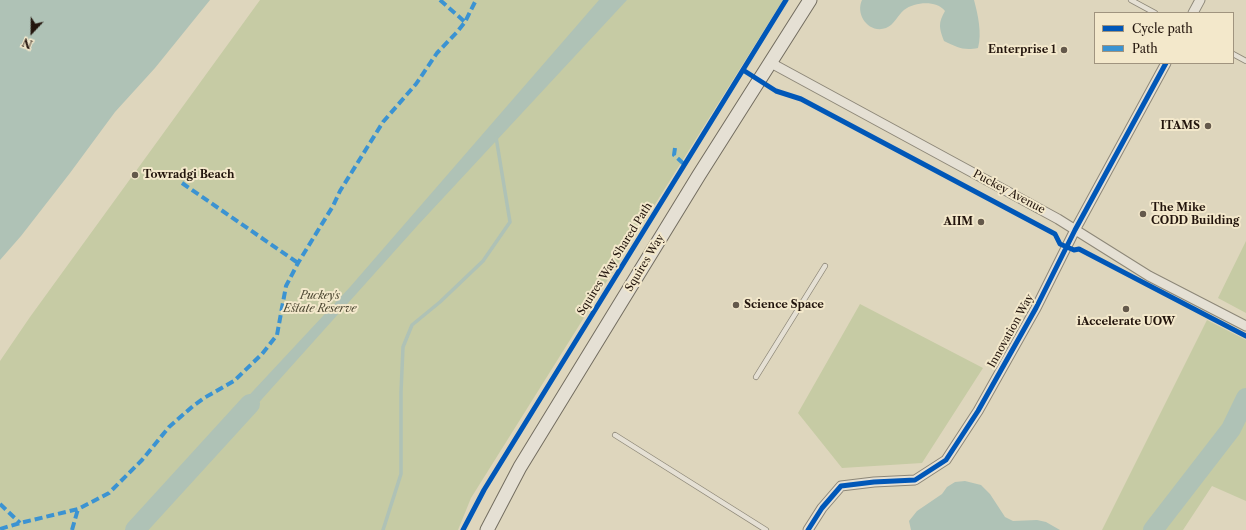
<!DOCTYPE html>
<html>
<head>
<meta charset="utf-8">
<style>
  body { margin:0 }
  #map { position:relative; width:1246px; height:530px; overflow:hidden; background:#ded6bd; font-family:"Libre Caslon Text",serif }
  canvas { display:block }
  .legend { position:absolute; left:1094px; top:12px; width:140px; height:52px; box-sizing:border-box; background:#f3e8cb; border:1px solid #a0947f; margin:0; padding:5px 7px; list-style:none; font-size:12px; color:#23150d }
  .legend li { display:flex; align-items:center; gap:8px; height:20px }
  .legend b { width:20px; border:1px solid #a0947f }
  .north { position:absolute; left:12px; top:12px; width:40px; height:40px; -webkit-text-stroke:3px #f3e8cb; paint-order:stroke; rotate:202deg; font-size:11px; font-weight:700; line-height:16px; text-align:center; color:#23150d }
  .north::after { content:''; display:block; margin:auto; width:14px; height:18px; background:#23150d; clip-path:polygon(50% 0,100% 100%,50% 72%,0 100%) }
</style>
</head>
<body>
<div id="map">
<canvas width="1246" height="530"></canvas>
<ul class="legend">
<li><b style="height:5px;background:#0057b8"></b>Cycle path</li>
<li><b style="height:5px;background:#3b93d2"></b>Path</li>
</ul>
<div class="north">N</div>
</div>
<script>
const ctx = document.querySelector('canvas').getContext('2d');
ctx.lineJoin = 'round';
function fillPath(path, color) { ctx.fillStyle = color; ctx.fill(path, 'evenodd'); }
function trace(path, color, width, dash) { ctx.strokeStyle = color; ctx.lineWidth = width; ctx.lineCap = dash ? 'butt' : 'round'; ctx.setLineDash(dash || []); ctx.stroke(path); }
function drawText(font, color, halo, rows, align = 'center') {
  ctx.font = font + ' "Libre Caslon Text",serif'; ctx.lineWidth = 4; ctx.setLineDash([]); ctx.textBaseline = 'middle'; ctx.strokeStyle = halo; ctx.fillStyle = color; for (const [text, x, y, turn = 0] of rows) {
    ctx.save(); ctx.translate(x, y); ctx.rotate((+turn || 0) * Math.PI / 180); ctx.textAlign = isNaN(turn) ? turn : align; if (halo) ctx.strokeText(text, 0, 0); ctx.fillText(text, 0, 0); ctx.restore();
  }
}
const green = new Path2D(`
  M 260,0 L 783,0 L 471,498 L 458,530 L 0,530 L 0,361 L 30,317 Z
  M 1246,241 L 1246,313 L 1218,298 Z
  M 860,304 L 983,368 L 922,463 L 842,468 L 798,413 Z
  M 1207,320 L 1246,340 L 1246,501 L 1212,486 L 1183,530 L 1102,530 Z`);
const water = new Path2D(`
  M 0,0 L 210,0 L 155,68 L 115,112 L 70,173 L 21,236 L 0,260 Z
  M 599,0 L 627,0 L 418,225 L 236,428 L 226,420 L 350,287 Z
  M 862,0 L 974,0 C 978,15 982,33 978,48 C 963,51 957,47 944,41 C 939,28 938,23 945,11 C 936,0 915,2 904,10 C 898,15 894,25 886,28 C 869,34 855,15 862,0 Z
  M 965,481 L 981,485 L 990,494 L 1005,517 L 1013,521 L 1037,520 L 1046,522 L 1060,530 L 911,530 L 909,521 L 917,511 L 942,494 L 947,487 L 955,482 Z`);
const stream = new Path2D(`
  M 383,530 L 401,474 L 401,392 L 403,347 L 412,325 L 440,302 L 483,261 L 510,222 L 496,137`);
const river = new Path2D(`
  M 135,530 L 250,404
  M 1153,530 L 1231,429 L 1246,398`);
const lane = new Path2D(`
  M 1131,0 L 1155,13
  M 1233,54 L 1246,61
  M 756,377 L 825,266
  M 615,435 L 766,530`);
const street = new Path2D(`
  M 1193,13 L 1200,0
  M 771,63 L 1058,219 L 1149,276 L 1246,326
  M 808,530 L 822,508 L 841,486 L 874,482 L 915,480 L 946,460 L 978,411 L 1036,308 L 1075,230 L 1166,63`);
const secondary = new Path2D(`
  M 487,530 L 520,467 L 699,175 L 810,0`);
const quiet = new Path2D(`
  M 440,0 L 465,22
  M 675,148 L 674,155 L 685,165
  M 182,183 L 298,263
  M 0,504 L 20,523
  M 0,529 L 20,523 L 78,509 L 109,493 L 142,460 L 169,427 L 193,406 L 204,398 L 234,381 L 262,354 L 277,335 L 286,286 L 298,263 L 333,206 L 340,191 L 383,122 L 416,84 L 437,53 L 457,32 L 465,22 L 476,0
  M 72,530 L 78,509`);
const cycleway = new Path2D(`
  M 743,70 L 776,91 L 801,99 L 1055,234 L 1060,244 L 1074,250 L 1079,249 L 1246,336
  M 463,530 L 484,490 L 786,0
  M 808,530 L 822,508 L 841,486 L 874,482 L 915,480 L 946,460 L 978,411 L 1036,308 L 1075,230 L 1166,63`);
const markers = [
  [1064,50,4,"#64594b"],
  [1208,126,4,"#64594b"],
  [135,175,4,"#64594b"],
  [1143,214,4,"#64594b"],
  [981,222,4,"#64594b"],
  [736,305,4,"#64594b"],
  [1126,309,4,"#64594b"]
];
const poiNames = [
  ["Enterprise 1",1056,50],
  ["ITAMS",1200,126],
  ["Towradgi Beach",143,175,"left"],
  ["The Mike",1151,208,"left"],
  ["CODD Building",1151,221,"left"],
  ["AIIM",973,222],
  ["Science Space",744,305,"left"],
  ["iAccelerate UOW",1126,322,"center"]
];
const streetNames = [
  ["Puckey Avenue",1009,192,28],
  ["Squires Way Shared Path",615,259,-58],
  ["Squires Way",645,263,-59],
  ["Innovation Way",1011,331,-61]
];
const parkNames = [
  ["Puckey's",320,296],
  ["Estate Reserve",320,309]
];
fillPath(green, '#c6cba4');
fillPath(water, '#afc2b6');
trace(stream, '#afc2b6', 3.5);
trace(river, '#afc2b6', 20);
trace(lane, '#8d8778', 6);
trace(street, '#8d8778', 11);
trace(secondary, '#736d60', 15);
trace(lane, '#e5e0d4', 4.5);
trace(street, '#e5e0d4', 9);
trace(secondary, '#e5e0d4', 13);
trace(quiet, '#3b93d2', 4, [8, 4]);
trace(cycleway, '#0057b8', 5);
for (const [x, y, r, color] of markers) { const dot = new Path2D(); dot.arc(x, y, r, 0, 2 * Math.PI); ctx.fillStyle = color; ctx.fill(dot); trace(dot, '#f3e8cb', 1.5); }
drawText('bold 11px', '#23150d', '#f3e8cb', poiNames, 'right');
drawText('11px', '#23150d', '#f3e8cb', streetNames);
drawText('italic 11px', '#4e4934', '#f3e8cb', parkNames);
</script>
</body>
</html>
